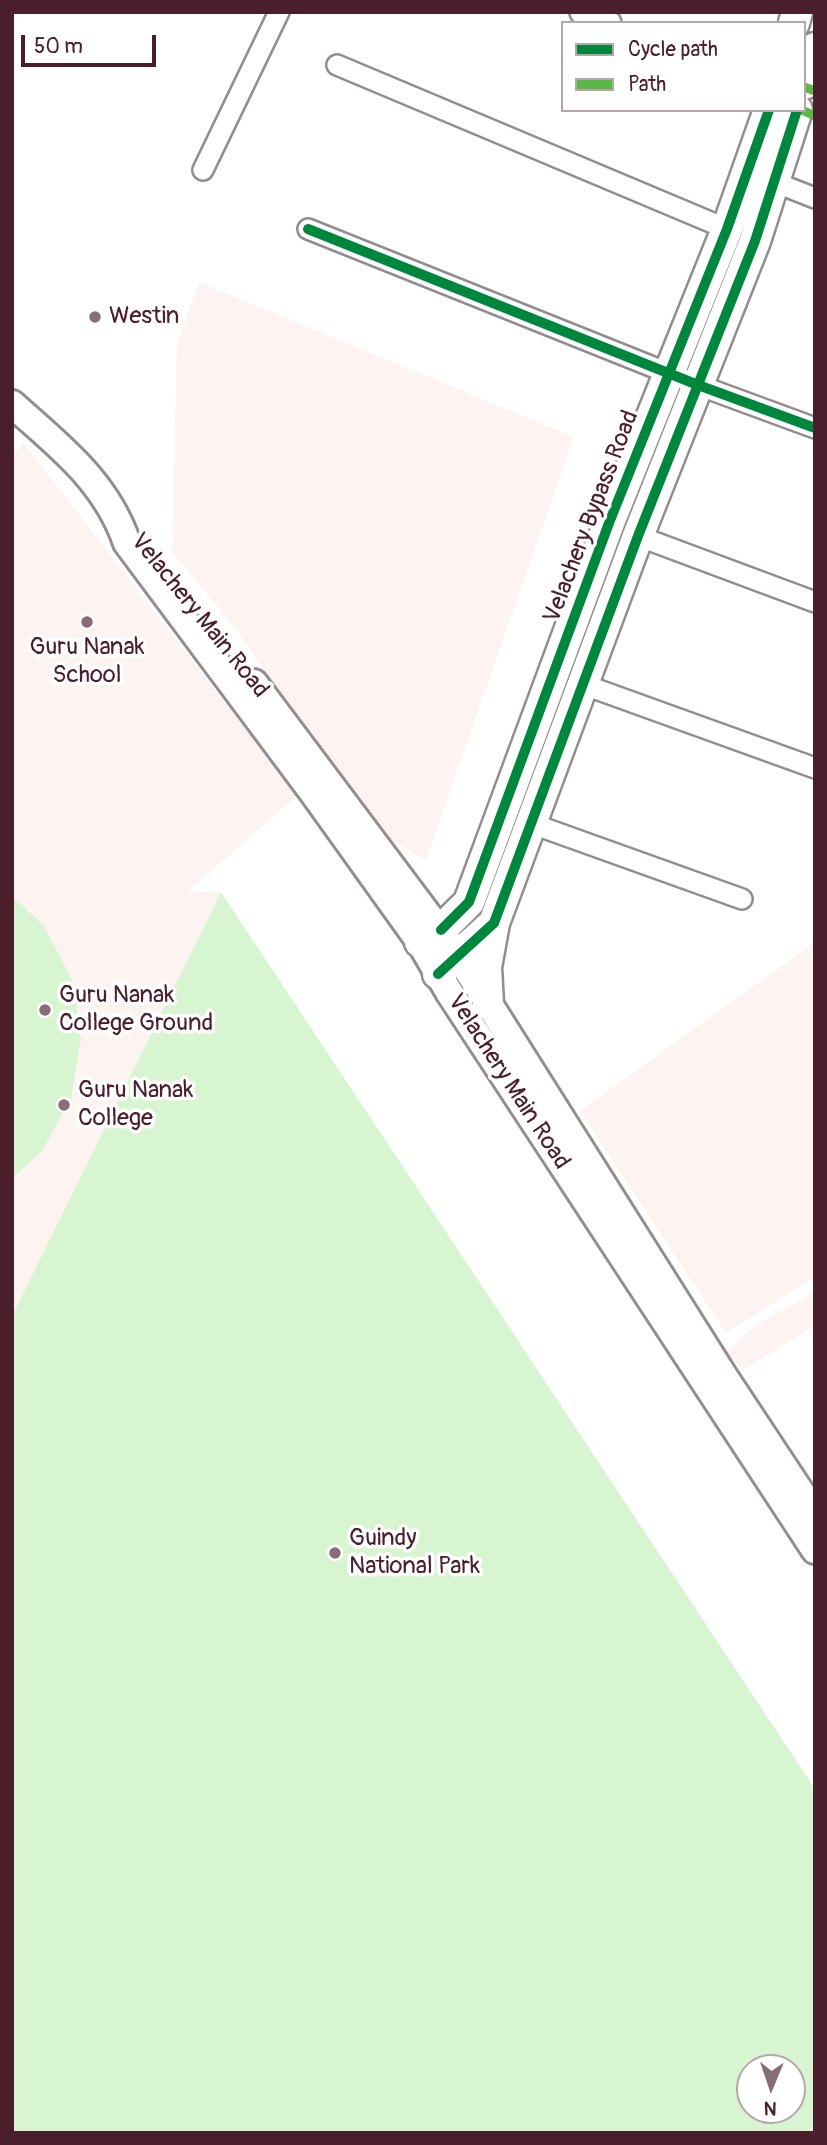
<!DOCTYPE html>
<html>
<head>
<meta charset="utf-8">
<style>
  body { margin:0 }
  #map { position:relative; width:827px; height:2145px; overflow:hidden; background:#fff; font-family:Pangolin,sans-serif }
  canvas { display:block }
  .frame { position:absolute; inset:0; border:14px solid #4a1f2b; pointer-events:none }
  .legend { position:absolute; left:561px; top:21px; width:245px; height:91px; box-sizing:border-box; background:#fff; border:2px solid #b7a5aa; margin:0; padding:9px 12px; list-style:none; font-size:21px; color:#4a1f2b }
  .legend li { display:flex; align-items:center; gap:14px; height:35px }
  .legend b { width:35px; border:2px solid #b7a5aa }
  .north { position:absolute; left:736px; top:2054px; width:70px; height:70px; box-sizing:border-box; background:#fff; border:2px solid #b7a5aa; border-radius:50%; rotate:182deg; font-size:19px; font-weight:700; line-height:28px; text-align:center; color:#4a1f2b }
  .north::after { content:''; display:block; margin:auto; width:24px; height:32px; background:#896d75; clip-path:polygon(50% 0,100% 100%,50% 72%,0 100%) }
  .scale { position:absolute; left:21px; top:35px; width:135px; height:32px; box-sizing:border-box; border:4px solid #4a1f2b; border-top:0; padding-left:9px; font-size:21px; line-height:24px; white-space:nowrap; color:#4a1f2b; -webkit-text-stroke:5px #fff; paint-order:stroke }
</style>
</head>
<body>
<div id="map">
<canvas width="827" height="2145"></canvas>
<div class="frame"></div>
<ul class="legend">
<li><b style="height:9px;background:#00873e"></b>Cycle path</li>
<li><b style="height:9px;background:#58b947"></b>Path</li>
</ul>
<div class="north">N</div>
<div class="scale">50 m</div>
</div>
<script>
const ctx = document.querySelector('canvas').getContext('2d');
ctx.lineJoin = 'round';
function fillPath(path, color) { ctx.fillStyle = color; ctx.fill(path, 'evenodd'); }
function trace(path, color, width, dash) { ctx.strokeStyle = color; ctx.lineWidth = width; ctx.lineCap = dash ? 'butt' : 'round'; ctx.setLineDash(dash || []); ctx.stroke(path); }
function drawText(font, color, halo, rows, align = 'center') {
  ctx.font = font + ' Pangolin,sans-serif'; ctx.lineWidth = 7; ctx.setLineDash([]); ctx.textBaseline = 'middle'; ctx.strokeStyle = halo; ctx.fillStyle = color; for (const [text, x, y, turn = 0] of rows) {
    ctx.save(); ctx.translate(x, y); ctx.rotate((+turn || 0) * Math.PI / 180); ctx.textAlign = isNaN(turn) ? turn : align; if (halo) ctx.strokeText(text, 0, 0); ctx.fillText(text, 0, 0); ctx.restore();
  }
}
const built = new Path2D(`
  M 199,282 L 574,437 L 426,860 L 366,825 L 239,633 L 172,552 L 177,344 Z
  M 23,442 L 297,796 L 187,892 L 221,892 L 12,1316 L 12,459 Z
  M 815,942 L 815,1277 L 726,1333 L 580,1111 Z
  M 815,1292 L 815,1326 L 743,1370 L 726,1352 L 756,1325 Z`);
const green = new Path2D(`
  M 221,892 L 815,1789 L 815,2133 L 12,2133 L 12,1316 ZM 750,2068 L 792,2068 L 792,2110 L 750,2110 Z
  M 12,896 L 44,926 L 72,980 L 81,1039 L 71,1098 L 42,1151 L 12,1178 Z`);
const minor = new Path2D(`
  M 337,65 L 727,229
  M 203,170 L 279,12
  M 774,182 L 815,198
  M 308,229 L 698,385 L 815,428
  M 638,536 L 815,602
  M 582,684 L 815,768
  M 530,823 L 742,899`);
const tertiary = new Path2D(`
  M 582,12 L 609,23`);
const secondary = new Path2D(`
  M 12,404 C 59,446 106,481 127,543 L 314,794 L 420,942 L 449,992 L 815,1550
  M 254,683 L 458,955 L 723,1375 L 815,1514`);
const primary = new Path2D(`
  M 794,23 L 797,12
  M 804,84 L 815,48
  M 420,942 L 441,930 L 469,902 L 609,523 L 727,229 L 769,110
  M 438,974 L 494,923
  M 488,1004 L 486,967 L 494,923 L 638,536 L 755,241 L 797,110`);
const quiet = new Path2D(`
  M 804,87 L 815,91
  M 802,110 L 815,116`);
const cycleway = new Path2D(`
  M 308,229 L 698,385 L 815,428
  M 441,930 L 469,902 L 609,523 L 727,229 L 769,110
  M 438,974 L 494,923 L 638,536 L 755,241 L 797,110`);
const markers = [
  [95,317,7,"#896d75"],
  [87,622,7,"#896d75"],
  [45,1010,7,"#896d75"],
  [64,1105,7,"#896d75"],
  [335,1553,7,"#896d75"]
];
const poiNames = [
  ["Westin",109,317],
  ["Guru Nanak",87,648,"center"],
  ["School",87,676,"center"],
  ["Guru Nanak",59,996],
  ["College Ground",59,1024],
  ["Guru Nanak",78,1091],
  ["College",78,1119],
  ["Guindy",349,1539],
  ["National Park",349,1567]
];
const streetNames = [
  ["Velachery Bypass Road",592,517,-69],
  ["Velachery Main Road",199,616,51],
  ["Velachery Main Road",508,1082,57]
];
fillPath(built, '#fdf3f1');
fillPath(green, '#d8f5d2');
trace(minor, '#948c8e', 24);
trace(tertiary, '#948c8e', 28);
trace(secondary, '#948c8e', 32);
trace(primary, '#948c8e', 35);
trace(minor, '#fff', 19);
trace(tertiary, '#fff', 23);
trace(secondary, '#fff', 26);
trace(primary, '#fff', 30);
trace(quiet, '#58b947', 9, [18, 9]);
trace(cycleway, '#00873e', 10);
for (const [x, y, r, color] of markers) { const dot = new Path2D(); dot.arc(x, y, r, 0, 2 * Math.PI); ctx.fillStyle = color; ctx.fill(dot); trace(dot, '#fff', 2.5); }
drawText('24px', '#4a1f2b', '#fff', poiNames, 'left');
drawText('24px', '#4a1f2b', '#fff', streetNames);
</script>
</body>
</html>
